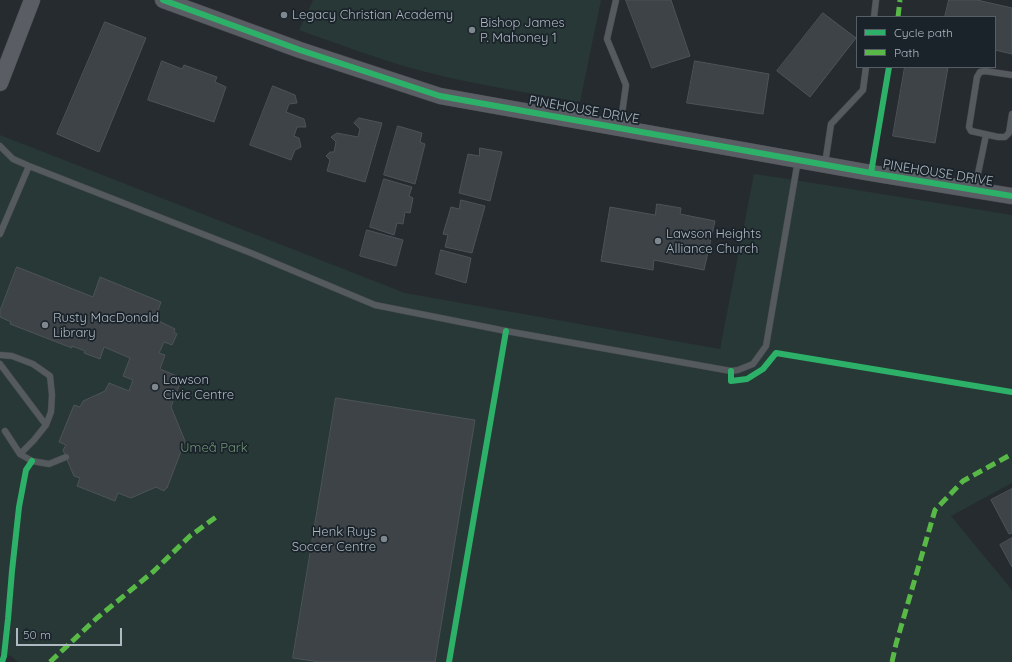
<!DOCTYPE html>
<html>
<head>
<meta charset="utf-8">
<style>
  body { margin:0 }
  #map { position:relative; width:1012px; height:662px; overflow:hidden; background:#262b30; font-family:Quicksand,sans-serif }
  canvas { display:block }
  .legend { position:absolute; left:856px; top:16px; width:140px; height:52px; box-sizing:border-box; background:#1a232a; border:1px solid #565f67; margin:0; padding:5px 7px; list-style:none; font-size:12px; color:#afb9c2 }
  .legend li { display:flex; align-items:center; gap:8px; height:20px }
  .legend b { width:20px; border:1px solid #565f67 }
  .scale { position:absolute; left:16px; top:628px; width:106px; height:18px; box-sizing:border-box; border:2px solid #afb9c2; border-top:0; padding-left:5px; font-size:12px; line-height:14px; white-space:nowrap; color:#afb9c2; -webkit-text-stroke:3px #1a232a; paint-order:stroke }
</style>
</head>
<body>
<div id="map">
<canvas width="1012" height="662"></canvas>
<ul class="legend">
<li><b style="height:5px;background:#2db169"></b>Cycle path</li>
<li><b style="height:5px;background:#58b947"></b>Path</li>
</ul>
<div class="scale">50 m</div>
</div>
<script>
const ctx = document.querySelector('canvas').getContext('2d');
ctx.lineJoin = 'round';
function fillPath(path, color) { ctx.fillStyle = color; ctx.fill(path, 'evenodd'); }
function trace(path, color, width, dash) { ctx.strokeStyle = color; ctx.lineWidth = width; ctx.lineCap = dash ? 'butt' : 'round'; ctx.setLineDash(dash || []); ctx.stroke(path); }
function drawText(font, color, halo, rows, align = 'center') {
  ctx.font = font + ' Quicksand,sans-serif'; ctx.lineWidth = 3.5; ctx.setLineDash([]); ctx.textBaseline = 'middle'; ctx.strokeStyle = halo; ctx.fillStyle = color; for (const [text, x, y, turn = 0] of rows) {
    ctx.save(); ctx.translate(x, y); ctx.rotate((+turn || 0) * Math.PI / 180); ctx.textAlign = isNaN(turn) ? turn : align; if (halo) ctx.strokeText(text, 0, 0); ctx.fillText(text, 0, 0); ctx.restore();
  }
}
const green = new Path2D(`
  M 313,0 L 601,0 L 580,102 C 529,93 477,85 426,72 C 383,61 341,45 299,30 Z
  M 0,135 L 405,293 L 720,349 L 754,174 L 788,179 L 1012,215 L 1012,483 L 951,516 L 1012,590 L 1012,662 L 18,662 L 11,656 L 0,654 Z`);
const building = new Path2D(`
  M 626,0 L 671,0 L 690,56 L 652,68 Z
  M 949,0 L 977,0 L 1012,8 L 1012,54 L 995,50 L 995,17 L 945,17 Z
  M 823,13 L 856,38 L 810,97 L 777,71 Z
  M 105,22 L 146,38 L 99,152 L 57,134 Z
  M 162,61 L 182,69 L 184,65 L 217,77 L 215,82 L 226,87 L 214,122 L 148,100 Z
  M 695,61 L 769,74 L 763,114 L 687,103 Z
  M 905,67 L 948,67 L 935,143 L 893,136 Z
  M 273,86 L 295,95 L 297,103 L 289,104 L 286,112 L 304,119 L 306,127 L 297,127 L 294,136 L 299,138 L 301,147 L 295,150 L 291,160 L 250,145 Z
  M 359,118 L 382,123 L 365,182 L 327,171 L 330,160 L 326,156 L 330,152 L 334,152 L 336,142 L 331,137 L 337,133 L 358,137 L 360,129 L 354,123 Z
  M 398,126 L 422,133 L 420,142 L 425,144 L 415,184 L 384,175 Z
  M 480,148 L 502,152 L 490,201 L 459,193 L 468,154 L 479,156 Z
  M 384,179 L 412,187 L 409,196 L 413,198 L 410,213 L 405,212 L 403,224 L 397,223 L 394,235 L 370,227 Z
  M 461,200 L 485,206 L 472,253 L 445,247 L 448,235 L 443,234 L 451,207 L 459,209 Z
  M 657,204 L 681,208 L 680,214 L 715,221 L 704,270 L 654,260 L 653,270 L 601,261 L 610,207 L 655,215 Z
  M 367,230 L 403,240 L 396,266 L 360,256 Z
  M 441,250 L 471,258 L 466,283 L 436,274 Z
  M 17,267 L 93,297 L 100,277 L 161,302 L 155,319 L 175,329 L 174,332 L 177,334 L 172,345 L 164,342 L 159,353 L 165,355 L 160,369 L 182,378 L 171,407 L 185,441 L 167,488 L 166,488 L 164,491 L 156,487 L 131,498 L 118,493 L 115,501 L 77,486 L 80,478 L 74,476 L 63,450 L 66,445 L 59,442 L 74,405 L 80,407 L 83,401 L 105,391 L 109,383 L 129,391 L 133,380 L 123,376 L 130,358 L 104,347 L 100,359 L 84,353 L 85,351 L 72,346 L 72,348 L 10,324 L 11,322 L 0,317 L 0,311 Z
  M 336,398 L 475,420 L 435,662 L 320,662 L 293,658 Z
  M 1012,489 L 1012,533 L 1009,534 L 991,500 Z
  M 1012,538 L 1012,567 L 1000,545 Z`);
const lane = new Path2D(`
  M 616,0 L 607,39 L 626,85 L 620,128
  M 874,17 L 876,0
  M 1012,75 L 985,71 L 980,72 L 977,77 L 969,127 L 971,131 L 998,137 L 1005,137 L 1009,133 L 1012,114
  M 0,146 L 13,159 L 29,166 L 251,253 L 375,305 L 506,331 L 731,371 L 738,370 L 753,364 L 766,346 L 798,160
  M 825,164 L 831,124 L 863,90 L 866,67
  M 975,188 L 986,135
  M 0,234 L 29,166
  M 0,355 L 12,356 L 33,364 L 50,376 L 52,395 L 51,412 L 46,425 L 0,364
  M 5,431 L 20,454 L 34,440 L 46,425
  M 20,454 L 32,461 L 49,464 L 66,457`);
const secondary = new Path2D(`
  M 163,0 L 300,50 L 440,96 L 871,173 L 1012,196
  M 0,83 L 32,0`);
const quiet = new Path2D(`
  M 898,17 L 900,0
  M 50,662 L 97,618 L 154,571 L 190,536 L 216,517
  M 892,662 L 896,644 L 935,510 L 963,481 L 1012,454`);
const cycleway = new Path2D(`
  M 163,0 L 300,50 L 440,96 L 871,173 L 1012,196
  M 871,173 L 889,67
  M 731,371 L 731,381 L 747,379 L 763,369 L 776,353 L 1012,392
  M 2,662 L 4,656 L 8,619 L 12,571 L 19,507 L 26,470 L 32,461
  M 449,662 L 506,331`);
const markers = [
  [284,15,4,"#7f878f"],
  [472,30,4,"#7f878f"],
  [658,241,4,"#7f878f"],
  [45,325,4,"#7f878f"],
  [155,387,4,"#7f878f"],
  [384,539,4,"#7f878f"]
];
const poiNames = [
  ["Legacy Christian Academy",292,15],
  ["Bishop James",480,23],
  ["P. Mahoney 1",480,38],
  ["Lawson Heights",666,234],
  ["Alliance Church",666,249],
  ["Rusty MacDonald",53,318],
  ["Library",53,333],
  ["Lawson",163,380],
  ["Civic Centre",163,395],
  ["Henk Ruys",376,532,"right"],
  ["Soccer Centre",376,547,"right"]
];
const streetNames = [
  ["PINEHOUSE DRIVE",584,110,10],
  ["PINEHOUSE DRIVE",938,173,9]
];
const parkNames = [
  ["Umeå Park",214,448]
];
fillPath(green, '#273836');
fillPath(building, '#3e4347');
trace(building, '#4d5358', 1);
trace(lane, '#44474b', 7);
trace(secondary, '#44474b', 17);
trace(lane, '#555a5f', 6);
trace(secondary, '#5a5e64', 16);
trace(quiet, '#58b947', 5, [10, 5]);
trace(cycleway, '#2db169', 6);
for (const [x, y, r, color] of markers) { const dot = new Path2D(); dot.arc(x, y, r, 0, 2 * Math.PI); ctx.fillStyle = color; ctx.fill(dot); trace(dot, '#1a232a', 1.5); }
drawText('13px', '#afb9c2', '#1a232a', poiNames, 'left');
drawText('13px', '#afb9c2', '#1a232a', streetNames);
drawText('13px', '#709675', '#1a232a', parkNames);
</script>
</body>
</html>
